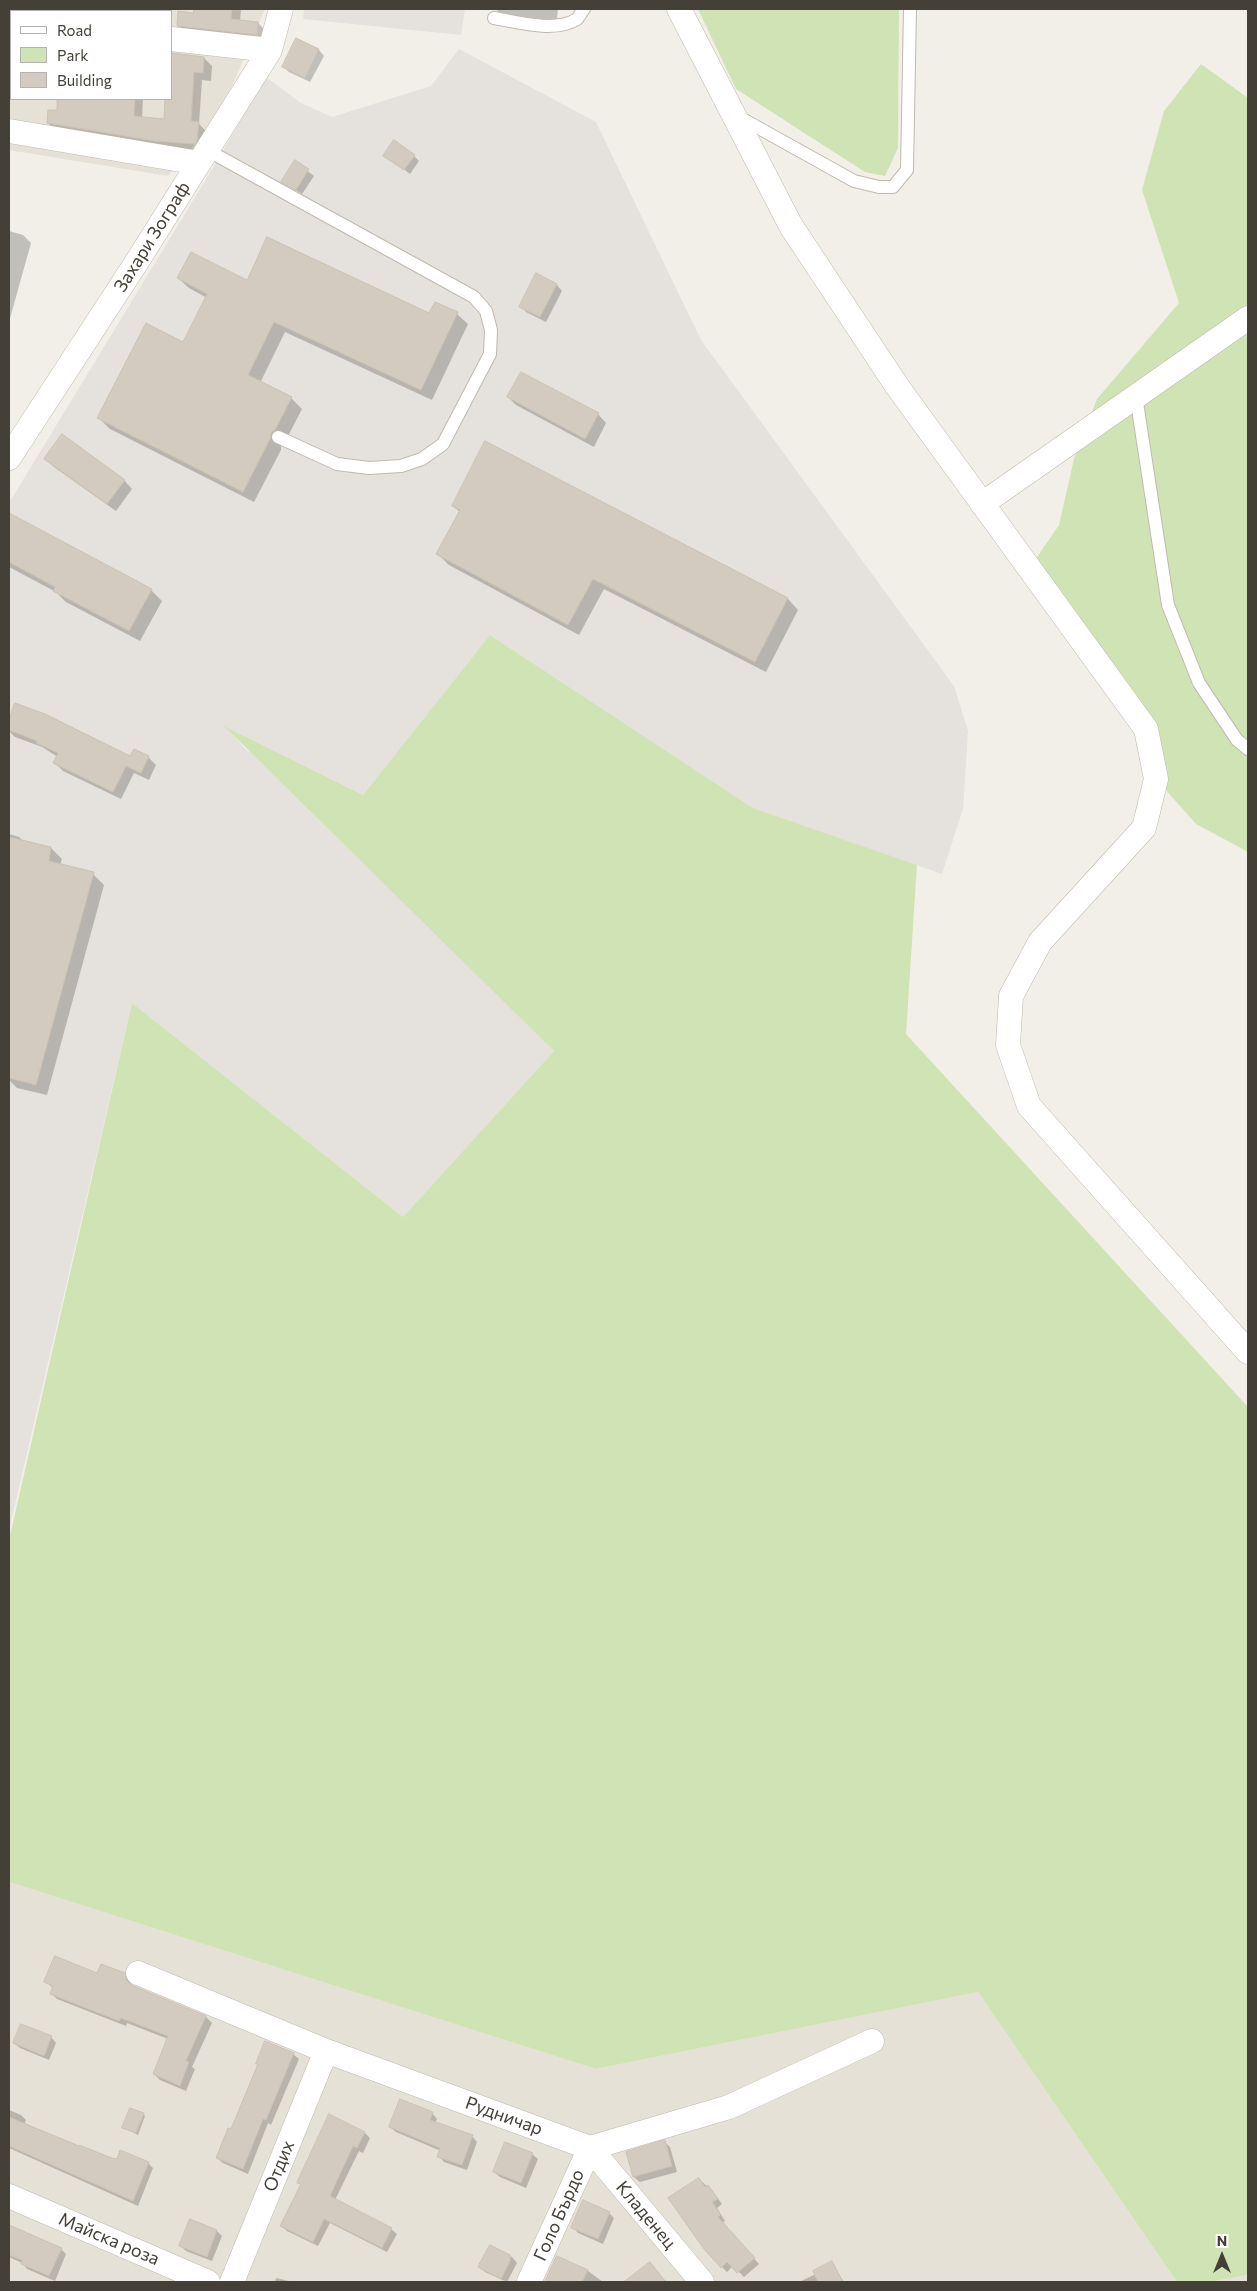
<!DOCTYPE html>
<html>
<head>
<meta charset="utf-8">
<style>
  body { margin:0 }
  #map { position:relative; width:1257px; height:2291px; overflow:hidden; background:#f2efe8; font-family:Commissioner,sans-serif }
  canvas { display:block }
  .frame { position:absolute; inset:0; border:10px solid #454037; pointer-events:none }
  .legend { position:absolute; left:10px; top:10px; width:162px; height:90px; box-sizing:border-box; background:#fff; border:1px solid #b5b3af; margin:0; padding:6px 9px; list-style:none; font-size:15px; color:#454037 }
  .legend li { display:flex; align-items:center; gap:10px; height:25px }
  .legend b { width:25px; border:1px solid #b5b3af }
  .north { position:absolute; left:1197px; top:2231px; width:50px; height:50px; -webkit-text-stroke:4px #fff; paint-order:stroke; rotate:0deg; font-size:14px; font-weight:700; line-height:20px; text-align:center; color:#454037 }
  .north::after { content:''; display:block; margin:auto; width:18px; height:22px; background:#454037; clip-path:polygon(50% 0,100% 100%,50% 72%,0 100%) }
</style>
</head>
<body>
<div id="map">
<canvas width="1257" height="2291"></canvas>
<div class="frame"></div>
<ul class="legend">
<li><b style="height:6px;background:#fff"></b>Road</li>
<li><b style="height:14px;background:#cfe3b5"></b>Park</li>
<li><b style="height:14px;background:#d3cbbf"></b>Building</li>
</ul>
<div class="north">N</div>
</div>
<script>
const ctx = document.querySelector('canvas').getContext('2d');
ctx.lineJoin = 'round';
function fillPath(path, color) { ctx.fillStyle = color; ctx.fill(path, 'evenodd'); }
function trace(path, color, width, dash) { ctx.strokeStyle = color; ctx.lineWidth = width; ctx.lineCap = dash ? 'butt' : 'round'; ctx.setLineDash(dash || []); ctx.stroke(path); }
function drawText(font, color, halo, rows, align = 'center') {
  ctx.font = font + ' Commissioner,sans-serif'; ctx.lineWidth = 5; ctx.setLineDash([]); ctx.textBaseline = 'middle'; ctx.strokeStyle = halo; ctx.fillStyle = color; for (const [text, x, y, turn = 0] of rows) {
    ctx.save(); ctx.translate(x, y); ctx.rotate((+turn || 0) * Math.PI / 180); ctx.textAlign = isNaN(turn) ? turn : align; if (halo) ctx.strokeText(text, 0, 0); ctx.fillText(text, 0, 0); ctx.restore();
  }
}
const residential = new Path2D(`
  M 9,9 L 265,9 L 221,112 L 168,176 L 9,150 ZM 11,11 L 171,11 L 171,99 L 11,99 Z
  M 9,1882 L 596,2069 L 978,1992 L 1177,2282 L 9,2282 Z
  M 1248,2275 L 1248,2282 L 1209,2282 Z`);
const industrial = new Path2D(`
  M 304,9 L 465,9 L 461,35 L 303,19 Z
  M 459,49 L 596,122 L 701,340 L 954,686 L 968,731 L 963,809 L 942,874 L 753,808 L 490,635 L 363,795 L 226,727 L 248,752 L 252,749 L 554,1051 L 403,1217 L 132,1003 L 9,1530 L 9,503 L 214,166 L 266,77 L 301,103 L 332,117 L 431,86 Z`);
const green = new Path2D(`
  M 698,9 L 899,9 L 898,148 L 885,176 L 865,172 L 736,89 Z
  M 1201,64 L 1248,98 L 1248,852 L 1196,824 L 1156,779 L 1146,729 L 1029,569 L 1059,525 L 1074,459 L 1097,399 L 1179,303 L 1142,190 L 1164,111 Z
  M 490,635 L 753,808 L 917,865 L 906,1034 L 1248,1407 L 1248,2275 L 1209,2282 L 1177,2282 L 978,1992 L 596,2069 L 9,1882 L 9,1540 L 132,1003 L 403,1217 L 554,1051 L 224,726 L 363,795 Z`);
const shadow = new Path2D(`
  M 9,9 L 57,9 L 57,11 L 9,13 Z
  M 103,9 L 138,9 L 138,11 L 103,11 Z
  M 195,9 L 241,9 L 240,21 L 258,23 L 267,32 L 266,43 L 188,35 L 178,25 L 195,14 Z
  M 496,9 L 558,9 L 556,28 L 507,21 Z
  M 297,40 L 319,50 L 324,56 L 310,82 L 289,72 L 284,67 Z
  M 204,58 L 212,66 L 211,81 L 202,80 L 199,124 L 206,131 L 203,151 L 162,148 L 56,131 L 48,123 L 58,112 L 59,99 L 143,99 L 142,118 L 165,120 L 167,99 L 171,99 Z
  M 385,155 L 414,156 L 419,161 L 410,174 Z
  M 295,162 L 314,176 L 302,194 L 283,182 Z
  M 9,231 L 23,235 L 31,243 L 9,322 Z
  M 537,275 L 557,285 L 562,291 L 546,322 L 526,312 L 521,306 Z
  M 178,278 L 430,314 L 457,314 L 468,324 L 432,400 L 285,332 L 260,383 L 291,398 L 302,409 L 286,440 L 281,444 L 281,450 L 254,502 L 110,429 L 99,418 L 184,344 L 207,298 L 189,288 Z
  M 508,397 L 598,414 L 606,423 L 594,447 L 516,405 Z
  M 486,443 L 788,599 L 798,610 L 766,672 L 604,589 L 579,635 L 449,565 L 438,554 L 461,513 L 453,506 Z
  M 46,459 L 124,480 L 132,489 L 116,511 L 54,467 Z
  M 11,516 L 151,590 L 162,601 L 140,641 L 66,602 L 56,592 L 9,567 L 9,521 Z
  M 16,705 L 131,758 L 148,757 L 156,765 L 149,780 L 134,773 L 121,799 L 63,771 L 55,763 L 58,757 L 42,747 L 15,737 L 9,731 L 9,724 Z
  M 9,834 L 19,837 L 24,842 L 51,848 L 62,859 L 60,865 L 93,874 L 104,885 L 47,1095 L 17,1088 L 9,1080 L 11,1060 L 9,1059 Z
  M 98,1974 L 124,1974 L 130,1981 L 132,1987 L 206,2017 L 212,2023 L 192,2067 L 195,2069 L 186,2091 L 160,2080 L 154,2074 L 168,2039 L 127,2023 L 126,2026 L 57,1999 L 51,1993 L 53,1988 L 46,1982 Z
  M 51,2037 L 56,2043 L 49,2060 L 20,2048 L 14,2043 Z
  M 293,2054 L 299,2059 L 271,2125 L 268,2123 L 248,2174 L 223,2163 L 217,2158 L 232,2130 L 259,2065 L 257,2063 Z
  M 9,2110 L 21,2115 L 26,2120 L 24,2125 L 79,2148 L 118,2161 L 148,2163 L 153,2168 L 138,2206 L 9,2148 Z
  M 432,2113 L 437,2119 L 435,2123 L 472,2136 L 477,2142 L 467,2170 L 444,2162 L 439,2156 L 441,2151 L 396,2132 L 390,2127 Z
  M 143,2114 L 145,2116 L 138,2135 L 123,2127 Z
  M 330,2116 L 365,2133 L 370,2138 L 363,2153 L 359,2151 L 335,2200 L 391,2229 L 397,2234 L 387,2252 L 330,2223 L 318,2246 L 287,2231 L 282,2226 L 302,2185 L 299,2182 Z
  M 664,2142 L 670,2147 L 677,2172 L 640,2182 L 634,2177 L 627,2153 Z
  M 532,2154 L 538,2159 L 526,2188 L 500,2177 L 494,2172 Z
  M 699,2179 L 713,2192 L 722,2204 L 717,2208 L 725,2221 L 722,2223 L 759,2264 L 744,2277 L 733,2266 L 727,2272 L 722,2267 Z
  M 609,2213 L 614,2218 L 603,2244 L 578,2233 L 573,2227 Z
  M 191,2221 L 217,2231 L 222,2236 L 212,2261 L 186,2251 L 181,2246 Z
  M 9,2226 L 61,2249 L 66,2254 L 55,2281 L 27,2269 L 22,2263 L 9,2257 Z
  M 490,2246 L 512,2257 L 517,2263 L 507,2282 L 485,2272 L 479,2267 Z
  M 558,2258 L 588,2271 L 603,2282 L 547,2282 Z
  M 831,2262 L 844,2282 L 799,2282 L 816,2274 Z
  M 276,2278 L 293,2282 L 275,2282 Z`);
const building = new Path2D(`
  M 194,9 L 232,9 L 231,19 L 258,22 L 257,35 L 177,26 L 178,11 L 193,13 Z
  M 296,38 L 319,49 L 305,78 L 282,67 Z
  M 171,53 L 204,57 L 203,73 L 194,72 L 191,121 L 199,122 L 197,140 L 195,144 L 154,141 L 47,123 L 48,110 L 57,110 L 57,99 L 135,99 L 134,116 L 164,119 L 165,99 L 171,99 Z
  M 394,140 L 415,155 L 404,170 L 383,156 Z
  M 295,160 L 309,169 L 296,190 L 281,182 Z
  M 267,237 L 429,313 L 435,302 L 458,312 L 421,390 L 274,322 L 248,375 L 292,397 L 275,430 L 271,433 L 270,439 L 243,492 L 97,418 L 146,323 L 183,342 L 207,294 L 177,278 L 191,252 L 247,280 Z
  M 536,273 L 557,284 L 540,317 L 519,307 Z
  M 521,372 L 599,413 L 585,439 L 507,397 Z
  M 62,434 L 125,480 L 107,504 L 44,459 Z
  M 485,441 L 788,598 L 755,662 L 593,579 L 568,625 L 436,554 L 460,510 L 452,506 Z
  M 9,513 L 152,589 L 129,631 L 53,591 L 55,587 L 9,562 Z
  M 15,703 L 45,714 L 130,756 L 134,749 L 149,756 L 141,773 L 126,766 L 113,792 L 53,763 L 58,753 L 36,743 L 37,741 L 9,730 L 9,720 Z
  M 9,837 L 51,847 L 49,861 L 94,872 L 36,1085 L 9,1078 Z
  M 55,1956 L 97,1973 L 101,1964 L 125,1973 L 127,1981 L 133,1986 L 206,2016 L 186,2061 L 189,2062 L 180,2086 L 153,2074 L 168,2036 L 121,2018 L 119,2021 L 50,1994 L 53,1986 L 44,1982 Z
  M 21,2024 L 52,2036 L 44,2056 L 13,2043 Z
  M 265,2041 L 294,2053 L 266,2120 L 263,2119 L 243,2169 L 216,2158 L 228,2128 L 231,2129 L 258,2064 L 256,2064 Z
  M 400,2099 L 433,2112 L 430,2120 L 473,2135 L 462,2165 L 437,2157 L 440,2148 L 389,2127 Z
  M 130,2108 L 144,2113 L 136,2133 L 122,2128 Z
  M 329,2114 L 365,2132 L 357,2148 L 353,2146 L 330,2196 L 392,2228 L 382,2248 L 324,2219 L 313,2242 L 280,2226 L 301,2184 L 297,2183 Z
  M 9,2117 L 79,2146 L 79,2145 L 112,2158 L 117,2159 L 120,2150 L 149,2162 L 133,2201 L 9,2146 Z
  M 665,2140 L 672,2166 L 633,2177 L 626,2152 Z
  M 505,2142 L 533,2153 L 521,2183 L 493,2172 Z
  M 699,2178 L 705,2187 L 708,2185 L 718,2199 L 712,2202 L 721,2215 L 718,2217 L 755,2258 L 737,2273 L 727,2262 L 721,2268 L 704,2249 L 668,2198 Z
  M 583,2200 L 610,2212 L 598,2239 L 571,2228 Z
  M 190,2219 L 217,2230 L 207,2257 L 179,2246 Z
  M 9,2225 L 62,2248 L 49,2276 L 21,2264 L 22,2260 L 9,2255 Z
  M 490,2245 L 510,2255 L 510,2261 L 501,2279 L 478,2267 Z
  M 557,2256 L 588,2270 L 582,2282 L 545,2282 Z
  M 832,2261 L 843,2282 L 818,2282 L 813,2271 Z
  M 650,2262 L 666,2282 L 624,2282 Z`);
const service = new Path2D(`
  M 494,18 C 516,22 556,33 577,19 C 579,17 582,11 584,9
  M 739,117 L 854,181 L 879,187 L 893,187 L 907,170 L 910,9
  M 207,150 L 474,297 L 486,311 L 491,330 L 490,354 L 443,444 L 422,459 L 401,466 L 369,468 L 337,464 L 278,437
  M 1136,396 L 1168,605 L 1199,683 L 1237,740 L 1248,749`);
const minor = new Path2D(`
  M 679,9 L 791,226 L 897,386 L 1146,729 L 1156,779 L 1144,828 L 1040,942 L 1011,996 L 1008,1045 L 1029,1106 L 1248,1352
  M 9,22 L 11,22
  M 171,39 L 270,50
  M 9,131 L 199,163
  M 9,458 L 138,260 L 270,50 L 281,9
  M 982,504 L 1248,318
  M 138,1973 L 326,2051 L 590,2148 L 729,2107 L 872,2041
  M 9,2196 L 208,2282
  M 232,2282 L 326,2051
  M 529,2282 L 590,2148 L 702,2282`);
const streetNames = [
  ["Захари Зограф",152,237,-58],
  ["Рудничар",504,2116,20],
  ["Отдих",279,2166,-68],
  ["Голо Бърдо",559,2215,-66],
  ["Кладенец",646,2215,50],
  ["Майска роза",109,2239,23]
];
fillPath(residential, '#e6e1d7');
fillPath(industrial, '#e5e1dd');
fillPath(green, '#cfe3b5');
fillPath(shadow, '#0003');
fillPath(building, '#d3cbbf');
trace(building, '#cdc2b2', 1);
trace(service, '#c0b9ae', 14);
trace(minor, '#c0b9ae', 25);
trace(service, '#fff', 12);
trace(minor, '#fff', 24);
drawText('18px', '#454037', '#fff', streetNames);
</script>
</body>
</html>
